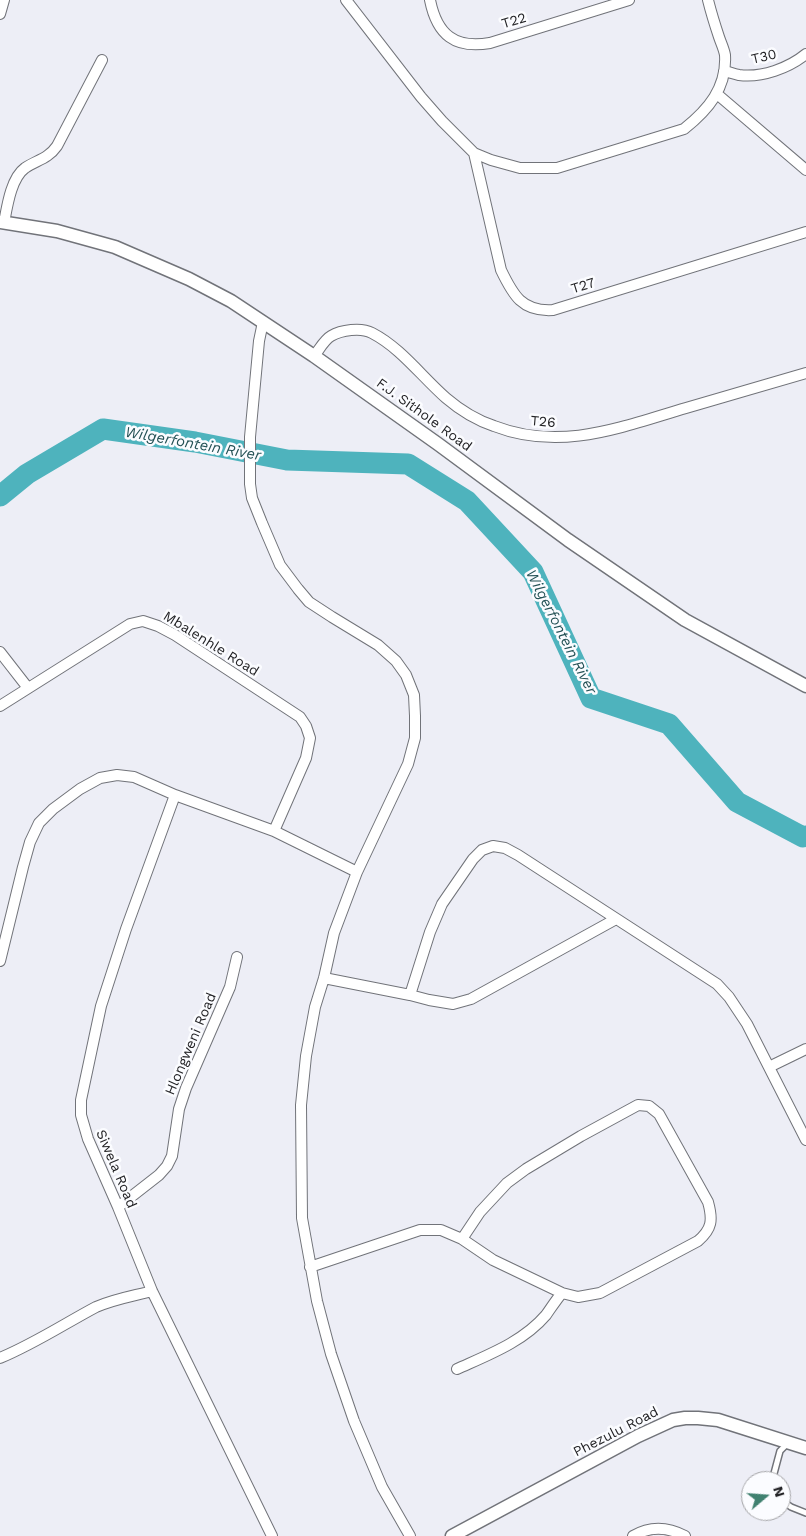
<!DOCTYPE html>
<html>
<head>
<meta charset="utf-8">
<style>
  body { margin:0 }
  #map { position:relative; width:806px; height:1536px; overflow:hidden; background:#edeef6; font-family:"Work Sans",sans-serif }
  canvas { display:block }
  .north { position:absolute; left:741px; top:1471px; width:50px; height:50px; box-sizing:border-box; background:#fbfcff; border:1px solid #a5a5a8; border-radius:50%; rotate:72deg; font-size:14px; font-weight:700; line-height:20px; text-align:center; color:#232326 }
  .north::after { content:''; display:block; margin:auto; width:18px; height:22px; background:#408170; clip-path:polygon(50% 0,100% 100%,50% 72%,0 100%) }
</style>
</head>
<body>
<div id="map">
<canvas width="806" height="1536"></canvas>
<div class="north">N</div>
</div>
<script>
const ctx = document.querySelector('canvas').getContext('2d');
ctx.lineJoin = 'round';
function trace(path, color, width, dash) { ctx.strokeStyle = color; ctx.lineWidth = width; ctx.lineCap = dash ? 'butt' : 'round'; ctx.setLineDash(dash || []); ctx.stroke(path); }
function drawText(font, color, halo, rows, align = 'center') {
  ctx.font = font + ' "Work Sans",sans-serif'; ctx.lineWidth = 5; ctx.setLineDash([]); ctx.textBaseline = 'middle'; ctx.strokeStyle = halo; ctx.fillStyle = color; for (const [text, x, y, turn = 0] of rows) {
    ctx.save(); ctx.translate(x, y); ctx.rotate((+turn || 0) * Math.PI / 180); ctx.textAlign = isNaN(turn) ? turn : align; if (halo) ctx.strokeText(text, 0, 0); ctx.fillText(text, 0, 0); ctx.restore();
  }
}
const river = new Path2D(`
  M 0,496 L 27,474 L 103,429 L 195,442 L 287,460 L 408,464 L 467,501 L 533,572 L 591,698 L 669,724 L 737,802 L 803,837 L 806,836`);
const service = new Path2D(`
  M 772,1481 L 780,1451 L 788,1443
  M 781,1500 L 791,1507 L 806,1513`);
const minor = new Path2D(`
  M 346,0 L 421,97 L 442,121 L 474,153 L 491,160 L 520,168 L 557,168 L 684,129 C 708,110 727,88 725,55 C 724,49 721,43 719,37 C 715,25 711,12 708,0
  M 430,0 C 437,35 455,49 490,43 L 629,0
  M 0,14 L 4,0
  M 724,71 C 729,72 734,74 739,75 C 762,78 789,68 806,54
  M 717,94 L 806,170
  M 474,153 L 501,270 C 513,295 522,312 553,310 L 806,232
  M 4,223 C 7,207 11,178 25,168 C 37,160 48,159 57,146 L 102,60
  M 263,322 L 259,341 L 250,437 L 250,484 L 252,498 L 262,523 L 280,565 L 298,589 L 309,602 L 332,617 L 378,645 L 396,661 L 406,675 L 414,695 L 415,716 L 415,738 L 408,764 L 357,872 L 334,933 L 324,978 L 315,1007 L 306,1056 L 301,1105 L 302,1218 L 317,1301 L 331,1354 L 354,1421 L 382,1487 L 410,1536
  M 314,356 C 319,350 324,340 331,336 C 341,330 361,327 372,333 C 401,348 421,376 446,398 C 460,410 476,420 494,426 C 561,452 621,427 686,408 C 726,396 766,385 806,373
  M 0,652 L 28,688
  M 0,706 L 130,624 L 143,621 L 158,626 L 175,635 L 300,717 L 306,726 L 310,738 L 306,758 L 274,831
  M 175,795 L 126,929 L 101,1006 L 81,1100 L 81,1115 L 88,1139 L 118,1207 L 152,1291 L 272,1536
  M 0,961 L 23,867 L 30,842 L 39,823 L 53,809 L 80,789 L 100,778 L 117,775 L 134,777 L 175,795 L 274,831 L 357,872
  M 324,978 L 410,995 L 429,1000 L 453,1004 L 471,999 L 616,919
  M 410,995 L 430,932 L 442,904 L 473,859 L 482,850 L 493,846 L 505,848 L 518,855 L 717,984 L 729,997 L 747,1024 L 806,1140
  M 769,1067 L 806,1049
  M 118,1207 L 159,1175 L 167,1166 L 172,1156 L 179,1109 L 186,1088 L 230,987 L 237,957
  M 310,1267 L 420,1230 L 441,1230 L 462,1239 L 493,1260 L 562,1293 L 578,1297 L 600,1293 L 698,1241 C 712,1229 713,1220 708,1202 L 659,1114 L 649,1106 L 638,1105 L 581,1136 L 526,1169 L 507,1183 L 480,1212 L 462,1239
  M 0,1358 C 34,1344 64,1324 96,1307 C 114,1299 133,1296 152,1291
  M 457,1369 C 488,1355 523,1342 546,1315 C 551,1308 556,1300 562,1293
  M 633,1536 C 650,1526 668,1527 685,1536`);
const tertiary = new Path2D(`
  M 0,222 L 57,231 L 115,247 L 189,279 L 231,301 L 314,356 L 438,444 L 568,540 L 685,620 L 806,686
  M 452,1536 L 638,1436 L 673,1420 L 685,1418 L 698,1418 L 718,1420 L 806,1448`);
const streetNames = [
  ["T22",514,21,-17],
  ["T30",764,57,-13],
  ["T27",583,286,-17],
  ["F.J. Sithole Road",424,415,36],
  ["T26",543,422,5],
  ["Mbalenhle Road",211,644,32],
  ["Hlongweni Road",191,1044,-67],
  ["Siwela Road",116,1169,67],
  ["Phezulu Road",616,1432,-27]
];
const waterNames = [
  ["Wilgerfontein River",193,444,10],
  ["Wilgerfontein River",561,632,63]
];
trace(river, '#4eb3bd', 21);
trace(service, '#717379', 8);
trace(minor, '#717379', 12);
trace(tertiary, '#717379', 15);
trace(service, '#fff', 5);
trace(minor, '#fff', 10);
trace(tertiary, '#fff', 12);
drawText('14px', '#232326', '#fbfcff', streetNames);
drawText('italic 15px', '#255256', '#fbfcff', waterNames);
</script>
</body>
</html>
